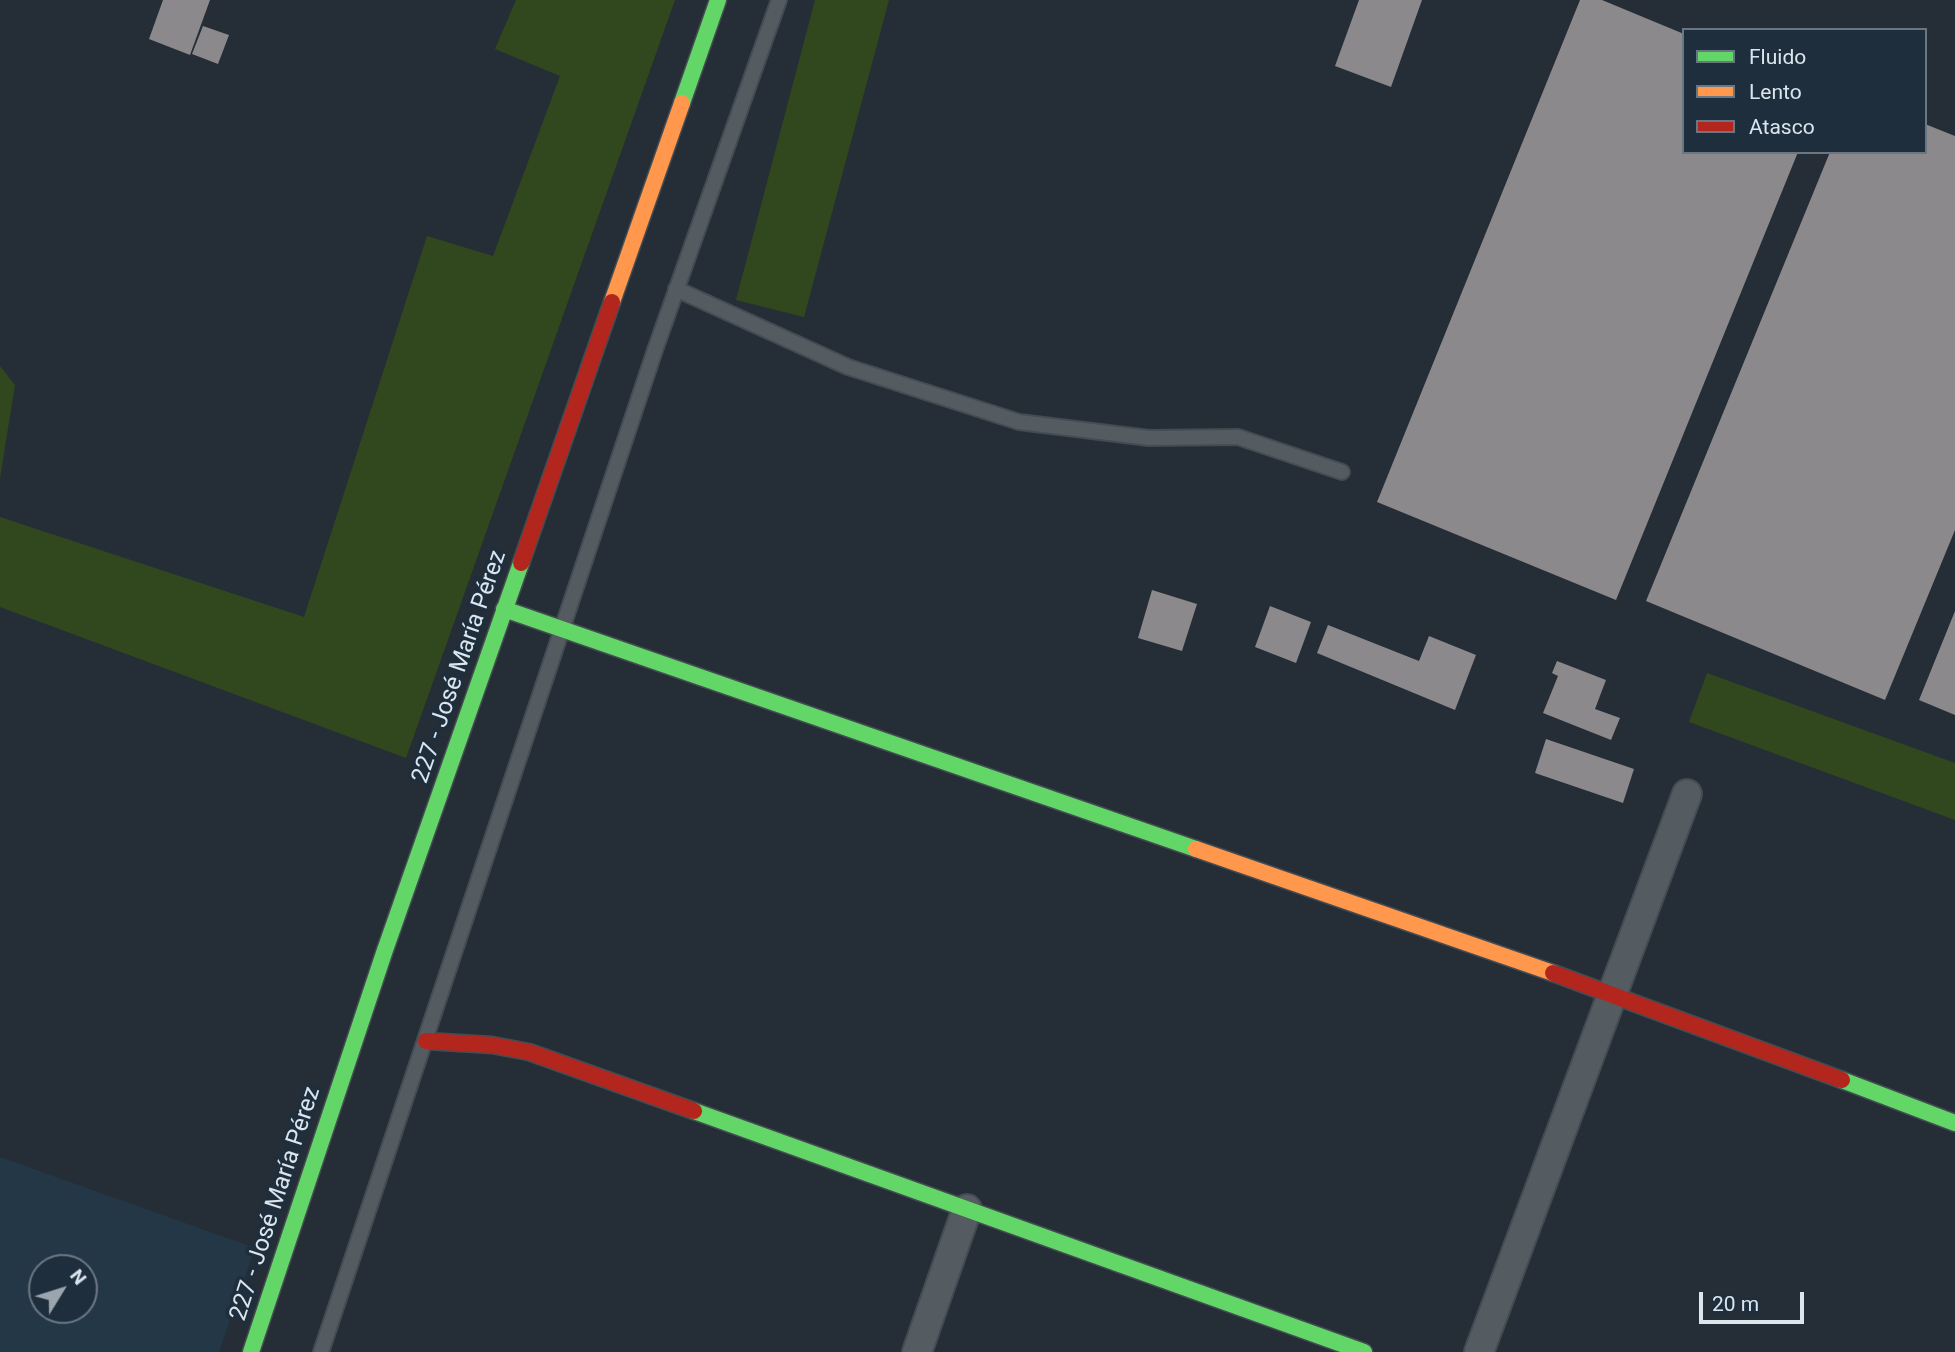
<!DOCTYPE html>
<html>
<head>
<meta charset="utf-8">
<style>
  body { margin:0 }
  #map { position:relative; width:1955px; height:1352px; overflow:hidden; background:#252e36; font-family:Roboto,sans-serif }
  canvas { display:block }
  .legend { position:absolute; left:1682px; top:28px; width:245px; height:126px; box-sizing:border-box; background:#1f2e3c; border:2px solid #6a7783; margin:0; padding:9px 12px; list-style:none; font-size:21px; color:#dbe5ee }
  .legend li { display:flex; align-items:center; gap:14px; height:35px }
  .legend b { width:35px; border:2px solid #6a7783 }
  .north { position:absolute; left:28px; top:1254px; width:70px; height:70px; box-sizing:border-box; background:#1f2e3c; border:2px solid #6a7783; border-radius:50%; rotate:52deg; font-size:19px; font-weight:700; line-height:28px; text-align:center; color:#dbe5ee }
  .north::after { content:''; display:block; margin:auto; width:24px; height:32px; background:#9ba5ae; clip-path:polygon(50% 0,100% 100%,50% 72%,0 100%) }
  .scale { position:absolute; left:1699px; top:1292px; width:105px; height:32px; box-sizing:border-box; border:4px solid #dbe5ee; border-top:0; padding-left:9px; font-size:21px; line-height:24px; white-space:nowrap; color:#dbe5ee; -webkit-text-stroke:5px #1f2e3c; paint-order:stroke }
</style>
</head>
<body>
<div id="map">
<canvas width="1955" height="1352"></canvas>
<ul class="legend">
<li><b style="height:9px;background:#63d668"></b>Fluido</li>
<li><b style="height:9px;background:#ff974d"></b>Lento</li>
<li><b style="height:9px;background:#b3261e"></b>Atasco</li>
</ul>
<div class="north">N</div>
<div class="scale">20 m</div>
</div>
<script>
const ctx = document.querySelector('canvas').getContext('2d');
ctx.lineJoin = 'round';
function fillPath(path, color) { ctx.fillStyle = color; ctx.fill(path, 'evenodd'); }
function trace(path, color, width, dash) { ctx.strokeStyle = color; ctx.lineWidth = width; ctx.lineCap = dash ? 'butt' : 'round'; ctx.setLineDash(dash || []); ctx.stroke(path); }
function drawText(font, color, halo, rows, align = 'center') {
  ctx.font = font + ' Roboto,sans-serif'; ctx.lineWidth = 7; ctx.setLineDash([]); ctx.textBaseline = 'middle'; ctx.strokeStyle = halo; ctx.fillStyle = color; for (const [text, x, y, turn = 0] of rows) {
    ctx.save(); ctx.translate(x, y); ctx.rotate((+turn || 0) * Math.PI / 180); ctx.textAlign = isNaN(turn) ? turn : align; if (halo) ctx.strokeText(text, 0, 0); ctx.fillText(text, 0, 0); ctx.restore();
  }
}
const built = new Path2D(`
  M 0,1157 L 255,1248 L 219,1352 L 0,1352 ZM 42,1268 L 84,1268 L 84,1310 L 42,1310 Z`);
const green = new Path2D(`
  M 516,0 L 675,0 L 406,758 L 0,607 L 0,517 L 304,617 L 427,236 L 493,256 L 560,76 L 495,49 Z
  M 815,0 L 889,0 L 804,317 L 736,300 Z
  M 0,366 L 15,385 L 0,478 Z
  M 1707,673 L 1955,763 L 1955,820 L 1689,722 Z`);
const building = new Path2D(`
  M 163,0 L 210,0 L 190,55 L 149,39 Z
  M 1359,0 L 1422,0 L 1391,87 L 1335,66 Z
  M 1580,0 L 1602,0 L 1684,34 L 1684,152 L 1798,152 L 1616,600 L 1377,502 Z
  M 203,26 L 229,35 L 218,64 L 192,54 Z
  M 1925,124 L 1955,136 L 1955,530 L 1885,700 L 1646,601 L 1830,152 L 1925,152 Z
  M 1152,590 L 1197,604 L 1182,651 L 1138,638 Z
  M 1270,606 L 1311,622 L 1296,663 L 1255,647 Z
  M 1955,611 L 1955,715 L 1919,700 Z
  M 1328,625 L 1419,661 L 1429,636 L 1476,655 L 1455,710 L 1317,653 Z
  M 1557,661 L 1606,680 L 1595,709 L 1620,718 L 1611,740 L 1543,713 L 1558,676 L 1552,673 Z
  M 1546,739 L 1634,769 L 1623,803 L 1535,773 Z`);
const lane = new Path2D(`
  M 676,289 L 848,367 L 1019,422 L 1149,438 L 1238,437 L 1342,472
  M 321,1352 L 655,350 L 779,0`);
const street = new Path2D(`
  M 917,1352 L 967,1209
  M 1479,1352 L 1687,794`);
const fast = new Path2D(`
  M 682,103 L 718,0
  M 504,609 L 1196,849
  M 1842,1080 L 1955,1123
  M 694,1111 L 1364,1352
  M 251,1352 L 384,953 L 521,563`);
const slow = new Path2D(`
  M 612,302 L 682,103
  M 1196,849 L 1553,973`);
const jam = new Path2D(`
  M 521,563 L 612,302
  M 1553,973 L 1842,1080
  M 426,1041 L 492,1045 L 529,1052 L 694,1111`);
const streetNames = [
  ["227 - José María Pérez",460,667,-71],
  ["227 - José María Pérez",276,1204,-72]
];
fillPath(built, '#233747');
fillPath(green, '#31481e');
fillPath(building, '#8b898b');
trace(lane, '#444c53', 18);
trace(street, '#444c53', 32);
trace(fast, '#444c53', 19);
trace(slow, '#444c53', 19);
trace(jam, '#444c53', 19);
trace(lane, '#555c61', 14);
trace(street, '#555c61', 28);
trace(fast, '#63d668', 16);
trace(slow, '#ff974d', 16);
trace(jam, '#b3261e', 16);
drawText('24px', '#dbe5ee', '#1f2e3c', streetNames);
</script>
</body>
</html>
